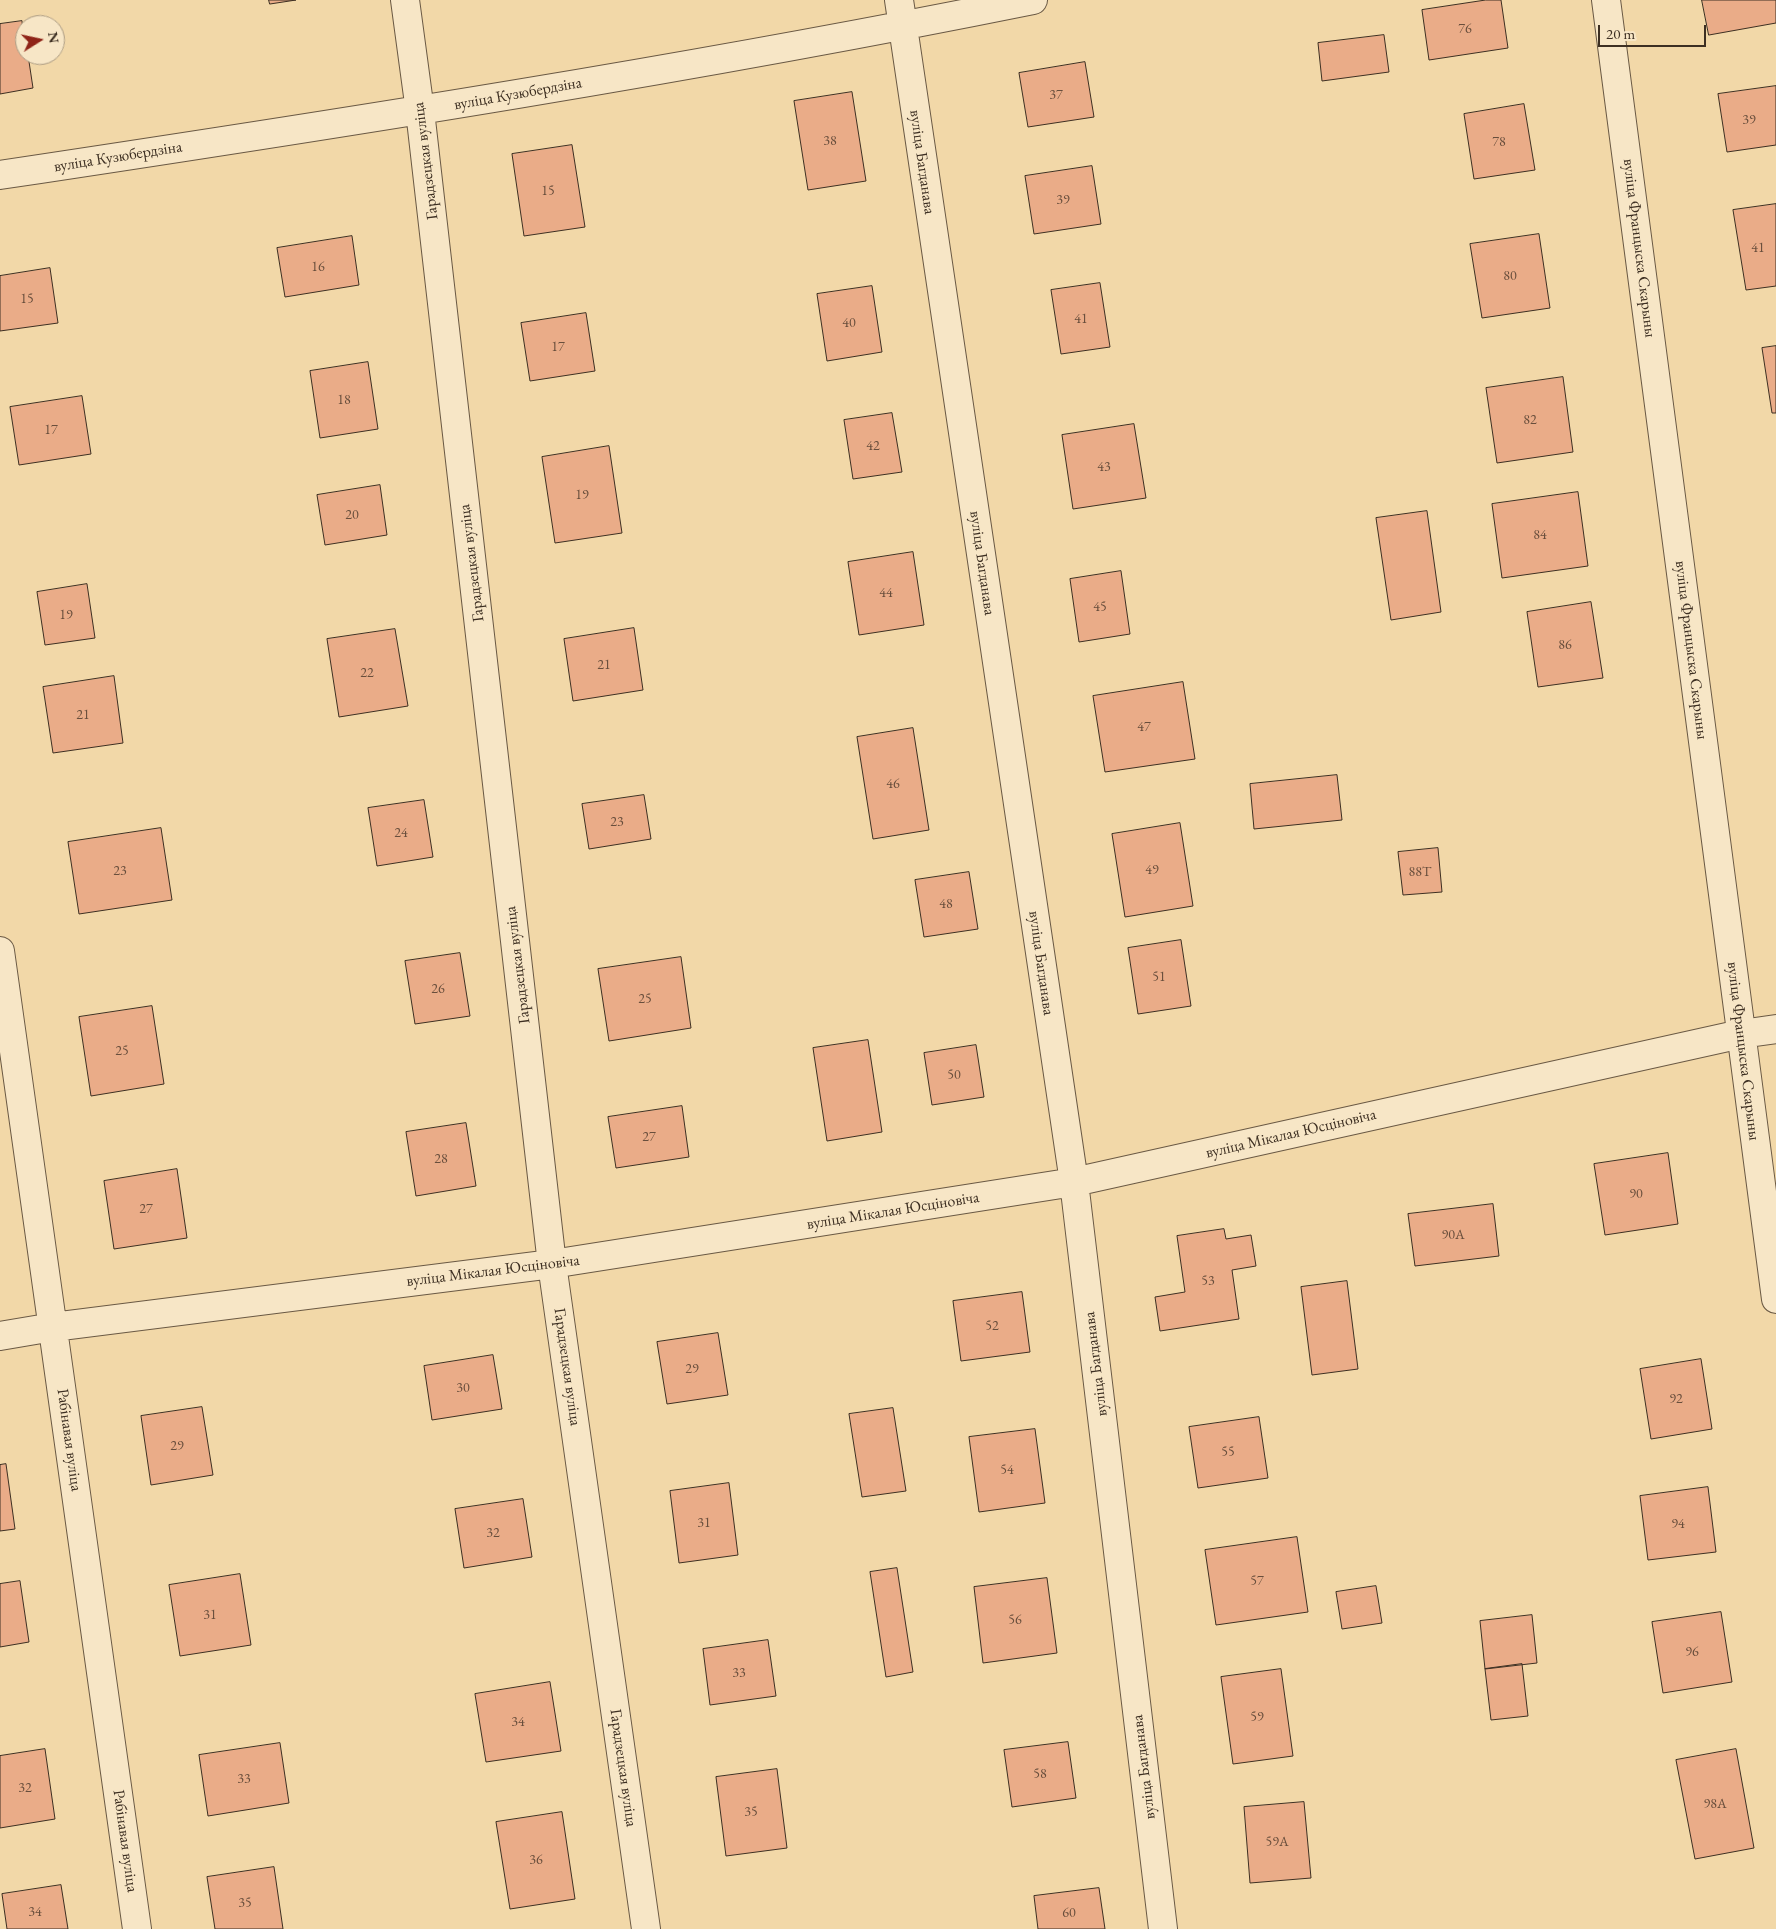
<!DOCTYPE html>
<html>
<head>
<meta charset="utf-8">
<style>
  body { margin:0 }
  #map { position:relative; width:1776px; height:1929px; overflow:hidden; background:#f2d8a8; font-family:"EB Garamond",serif }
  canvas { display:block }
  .north { position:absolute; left:15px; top:15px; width:50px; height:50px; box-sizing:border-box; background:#f7e6c6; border:1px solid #ad9d84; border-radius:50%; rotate:80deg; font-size:14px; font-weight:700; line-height:20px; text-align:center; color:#3d2f22 }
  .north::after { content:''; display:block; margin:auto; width:18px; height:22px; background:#8f2418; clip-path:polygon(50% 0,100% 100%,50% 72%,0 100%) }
  .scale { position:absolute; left:1598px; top:25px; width:108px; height:22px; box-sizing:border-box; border:2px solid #3d2f22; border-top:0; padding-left:6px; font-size:15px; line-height:18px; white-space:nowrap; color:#3d2f22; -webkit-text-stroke:4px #f7e6c6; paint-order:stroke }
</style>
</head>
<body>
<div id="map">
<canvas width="1776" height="1929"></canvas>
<div class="north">N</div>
<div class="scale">20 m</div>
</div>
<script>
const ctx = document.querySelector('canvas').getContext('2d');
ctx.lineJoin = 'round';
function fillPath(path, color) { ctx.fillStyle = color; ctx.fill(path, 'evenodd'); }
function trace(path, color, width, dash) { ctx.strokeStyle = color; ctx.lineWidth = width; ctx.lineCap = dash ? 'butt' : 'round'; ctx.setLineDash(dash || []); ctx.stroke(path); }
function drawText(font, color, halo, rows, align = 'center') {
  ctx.font = font + ' "EB Garamond",serif'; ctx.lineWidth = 4; ctx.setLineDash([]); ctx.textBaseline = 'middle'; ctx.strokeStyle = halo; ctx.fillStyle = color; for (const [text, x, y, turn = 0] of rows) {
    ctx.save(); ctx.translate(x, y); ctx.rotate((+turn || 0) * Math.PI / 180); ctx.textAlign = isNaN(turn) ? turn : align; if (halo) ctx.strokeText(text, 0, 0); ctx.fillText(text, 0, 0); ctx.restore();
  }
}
const building = new Path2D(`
  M 269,0 L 296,0 L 270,4 Z
  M 1486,0 L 1501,0 L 1508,48 L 1429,60 L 1422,10 Z
  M 1702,0 L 1776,0 L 1776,23 L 1709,35 Z
  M 22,21 L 25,55 L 28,55 L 33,88 L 0,94 L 0,24 Z
  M 1384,35 L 1389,72 L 1322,81 L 1318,43 Z
  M 1085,62 L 1094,117 L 1028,127 L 1019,73 Z
  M 1776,86 L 1776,145 L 1727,152 L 1718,94 Z
  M 852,92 L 866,181 L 808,190 L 794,101 Z
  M 1524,104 L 1535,170 L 1474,179 L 1464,114 Z
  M 572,145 L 585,227 L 524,236 L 512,154 Z
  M 1092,166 L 1101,224 L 1034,234 L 1025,176 Z
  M 1776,204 L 1776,286 L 1746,290 L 1733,210 Z
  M 1539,234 L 1550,308 L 1482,318 L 1470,244 Z
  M 352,236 L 359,285 L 285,297 L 277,248 Z
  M 50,268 L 58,323 L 0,331 L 0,276 Z
  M 1100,283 L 1110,347 L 1061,354 L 1051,290 Z
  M 872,286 L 882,352 L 827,361 L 817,294 Z
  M 586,313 L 595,371 L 530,381 L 521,323 Z
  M 1776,346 L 1776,413 L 1772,413 L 1762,348 Z
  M 368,362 L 378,429 L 320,438 L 310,371 Z
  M 1563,377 L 1573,452 L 1497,463 L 1486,388 Z
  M 82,396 L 91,454 L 19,465 L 10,407 Z
  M 892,413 L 902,472 L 853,479 L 844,420 Z
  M 1134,424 L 1146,498 L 1073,509 L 1062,435 Z
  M 609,446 L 622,533 L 555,543 L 542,457 Z
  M 380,485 L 387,535 L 325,545 L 317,495 Z
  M 1578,492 L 1588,566 L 1502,578 L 1492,504 Z
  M 1427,511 L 1441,612 L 1391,620 L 1376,518 Z
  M 913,552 L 924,625 L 859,635 L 848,562 Z
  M 1121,571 L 1130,634 L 1079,642 L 1070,579 Z
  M 87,584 L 95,638 L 45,645 L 37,592 Z
  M 1591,602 L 1603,678 L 1538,687 L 1527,612 Z
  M 634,628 L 643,690 L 573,701 L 564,639 Z
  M 395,629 L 408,706 L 339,717 L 327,639 Z
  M 114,676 L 123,743 L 53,753 L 43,687 Z
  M 1183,682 L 1195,759 L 1105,772 L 1093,696 Z
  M 913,728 L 929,830 L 873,839 L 857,737 Z
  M 1337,775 L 1342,820 L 1254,829 L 1250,784 Z
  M 644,795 L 651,839 L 589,849 L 582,804 Z
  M 424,800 L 433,857 L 377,866 L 368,808 Z
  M 1180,823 L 1193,906 L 1125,917 L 1112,834 Z
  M 161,828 L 172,900 L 79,914 L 68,842 Z
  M 1438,848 L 1442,892 L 1403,895 L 1398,852 Z
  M 969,872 L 978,929 L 924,937 L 915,880 Z
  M 1181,940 L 1191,1006 L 1138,1014 L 1128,948 Z
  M 460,953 L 470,1016 L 415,1024 L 405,961 Z
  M 681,957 L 691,1028 L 609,1041 L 598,969 Z
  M 152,1006 L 164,1084 L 91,1096 L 79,1017 Z
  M 868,1040 L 882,1132 L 827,1141 L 813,1048 Z
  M 976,1045 L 984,1097 L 932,1105 L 924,1053 Z
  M 682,1106 L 689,1157 L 616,1168 L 608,1117 Z
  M 466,1123 L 476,1186 L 416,1196 L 406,1132 Z
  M 1668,1153 L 1678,1224 L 1605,1235 L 1594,1164 Z
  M 177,1169 L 187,1238 L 114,1249 L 104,1181 Z
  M 1493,1204 L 1499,1256 L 1415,1266 L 1408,1214 Z
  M 1224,1229 L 1226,1239 L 1251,1235 L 1256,1266 L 1232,1270 L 1239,1319 L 1160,1331 L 1155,1297 L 1185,1292 L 1177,1236 Z
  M 1347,1281 L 1358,1369 L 1312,1375 L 1301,1287 Z
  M 1022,1292 L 1030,1352 L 961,1361 L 953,1301 Z
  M 718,1333 L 728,1395 L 667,1404 L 657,1342 Z
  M 493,1355 L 502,1409 L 432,1420 L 424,1366 Z
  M 1701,1359 L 1712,1429 L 1651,1439 L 1640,1369 Z
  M 202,1407 L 213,1475 L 151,1485 L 141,1416 Z
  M 893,1408 L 906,1491 L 862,1497 L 849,1414 Z
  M 1259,1417 L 1268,1478 L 1198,1488 L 1189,1427 Z
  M 1035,1429 L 1045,1503 L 979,1512 L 969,1437 Z
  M 6,1464 L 15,1529 L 0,1531 L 0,1465 Z
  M 729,1483 L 738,1555 L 679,1563 L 670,1491 Z
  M 1708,1487 L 1716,1552 L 1648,1560 L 1640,1496 Z
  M 523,1499 L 532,1557 L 464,1568 L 455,1509 Z
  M 1297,1537 L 1308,1612 L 1216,1625 L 1205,1550 Z
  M 897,1568 L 913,1672 L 886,1677 L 870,1572 Z
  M 240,1574 L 251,1645 L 180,1656 L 169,1585 Z
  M 1047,1578 L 1057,1653 L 983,1663 L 974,1587 Z
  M 20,1581 L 29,1642 L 0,1647 L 0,1584 Z
  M 1376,1586 L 1382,1623 L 1342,1629 L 1336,1592 Z
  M 1721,1612 L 1732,1682 L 1663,1693 L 1652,1622 Z
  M 1532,1615 L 1537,1663 L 1485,1669 L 1480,1621 Z
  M 768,1640 L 776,1696 L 710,1705 L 703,1649 Z
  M 1522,1664 L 1528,1716 L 1491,1720 L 1485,1669 Z
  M 1281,1669 L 1293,1756 L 1233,1764 L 1221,1677 Z
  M 550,1682 L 561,1751 L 486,1762 L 475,1694 Z
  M 1068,1742 L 1076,1798 L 1012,1807 L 1004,1750 Z
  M 280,1743 L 289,1803 L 208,1816 L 199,1755 Z
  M 45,1749 L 55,1819 L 0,1828 L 0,1756 Z
  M 1736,1749 L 1754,1848 L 1695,1859 L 1676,1760 Z
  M 777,1769 L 787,1848 L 726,1856 L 716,1777 Z
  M 1304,1802 L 1311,1878 L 1250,1883 L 1244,1807 Z
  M 562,1812 L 575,1899 L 510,1909 L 496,1822 Z
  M 274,1867 L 283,1929 L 215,1929 L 207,1877 Z
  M 61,1885 L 68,1929 L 7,1929 L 2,1894 Z
  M 1099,1888 L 1105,1929 L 1038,1929 L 1034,1896 Z`);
const minor = new Path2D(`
  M 405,0 L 420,111 L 552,1264 L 646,1929
  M 899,0 L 1074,1182 L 1163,1929
  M 1606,0 L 1776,1299
  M 0,175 C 346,123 691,69 1033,0
  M 0,951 L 137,1929
  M 0,1336 L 53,1327 L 552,1264 L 1074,1182 L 1741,1034 L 1776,1029`);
const numberNames = [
  ["76",1465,29],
  ["37",1056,95],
  ["39",1749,120],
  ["38",830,141],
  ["78",1499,142],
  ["15",548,191],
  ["39",1063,200],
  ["41",1758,248],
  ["16",318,267],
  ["80",1510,276],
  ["15",27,299],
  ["41",1081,319],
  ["40",849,323],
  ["17",558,347],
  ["18",344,400],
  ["82",1530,420],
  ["17",51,430],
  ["42",873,446],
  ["43",1104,467],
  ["19",582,495],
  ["20",352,515],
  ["84",1540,535],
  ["44",886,593],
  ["45",1100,607],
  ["19",66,615],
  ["86",1565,645],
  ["21",604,665],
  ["22",367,673],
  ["21",83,715],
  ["47",1144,727],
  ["46",893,784],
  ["23",617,822],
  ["24",401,833],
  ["49",1152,870],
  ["23",120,871],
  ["88Т",1420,872],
  ["48",946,904],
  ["51",1159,977],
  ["26",438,989],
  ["25",645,999],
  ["25",122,1051],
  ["50",954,1075],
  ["27",649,1137],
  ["28",441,1159],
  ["90",1636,1194],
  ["27",146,1209],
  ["90А",1453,1235],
  ["53",1208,1281],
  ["52",992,1326],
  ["29",692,1369],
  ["30",463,1388],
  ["92",1676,1399],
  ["29",177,1446],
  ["55",1228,1452],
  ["54",1007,1470],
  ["31",704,1523],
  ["94",1678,1524],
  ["32",493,1533],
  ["57",1257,1581],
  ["31",210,1615],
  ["56",1015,1620],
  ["96",1692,1652],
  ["33",739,1673],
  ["59",1257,1717],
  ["34",518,1722],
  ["58",1040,1774],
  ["33",244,1779],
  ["32",25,1788],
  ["98А",1715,1804],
  ["35",751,1812],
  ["59А",1277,1842],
  ["36",536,1860],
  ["35",245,1903],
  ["34",35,1912],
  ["60",1069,1913]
];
const streetNames = [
  ["вуліца Кузюбердзіна",518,94,-10],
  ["вуліца Кузюбердзіна",118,157,-9],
  ["Гарадзецкая вуліца",426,161,-97],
  ["вуліца Багданава",922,162,82],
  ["вуліца Францыска Скарыны",1639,248,83],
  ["Гарадзецкая вуліца",472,563,-97],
  ["вуліца Багданава",982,563,82],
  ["вуліца Францыска Скарыны",1691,650,83],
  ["вуліца Багданава",1041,963,82],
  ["Гарадзецкая вуліца",518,965,-97],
  ["вуліца Францыска Скарыны",1743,1051,83],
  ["вуліца Мікалая Юсціновіча",1291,1134,-13],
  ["вуліца Мікалая Юсціновіча",893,1211,-9],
  ["вуліца Мікалая Юсціновіча",493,1271,-7],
  ["вуліца Багданава",1096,1364,-97],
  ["Гарадзецкая вуліца",567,1367,82],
  ["Рабінавая вуліца",69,1440,82],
  ["вуліца Багданава",1144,1767,-97],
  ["Гарадзецкая вуліца",623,1768,82],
  ["Рабінавая вуліца",125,1841,82]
];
fillPath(building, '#eaac88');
trace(building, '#3d2f22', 1);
trace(minor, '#6a5944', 30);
trace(minor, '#f7e6c6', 28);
drawText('14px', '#684e3c', null, numberNames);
drawText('16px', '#3d2f22', '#f7e6c6', streetNames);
</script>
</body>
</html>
